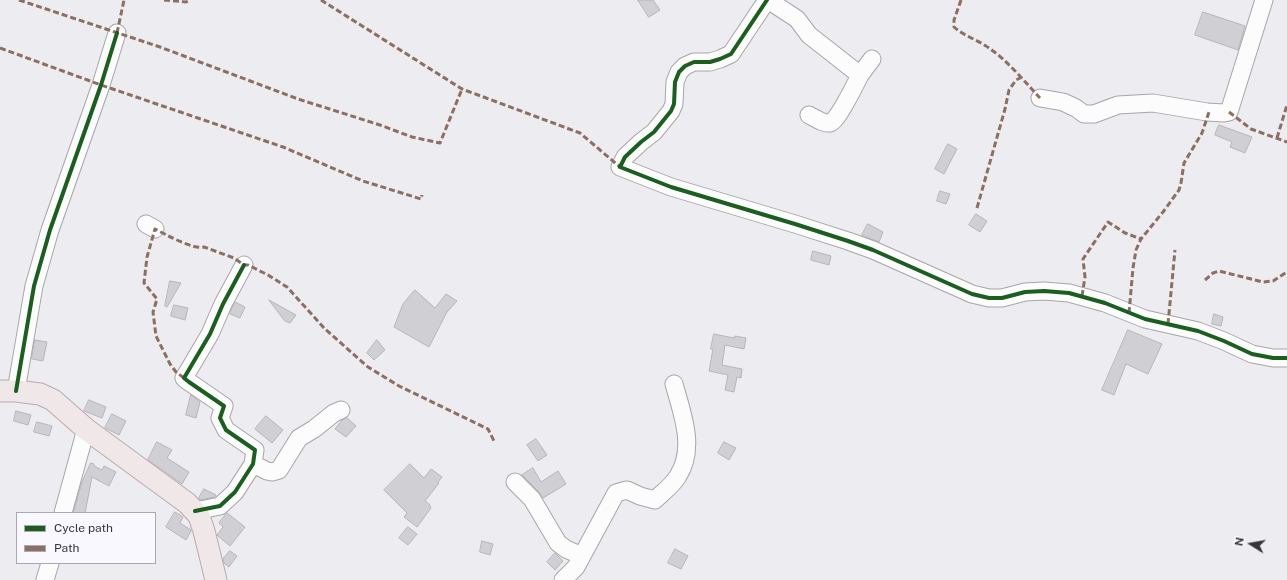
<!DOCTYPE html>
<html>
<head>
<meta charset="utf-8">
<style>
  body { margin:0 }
  #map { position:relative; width:1287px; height:580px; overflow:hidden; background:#edecf1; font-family:"Public Sans",sans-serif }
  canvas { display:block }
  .legend { position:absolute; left:16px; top:512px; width:140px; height:52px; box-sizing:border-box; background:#f9f7ff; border:1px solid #aba9b0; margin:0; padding:5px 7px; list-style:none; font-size:12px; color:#363539 }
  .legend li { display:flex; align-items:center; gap:8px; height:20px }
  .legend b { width:20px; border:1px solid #aba9b0 }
  .north { position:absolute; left:1231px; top:524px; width:40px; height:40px; -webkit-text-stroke:3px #f9f7ff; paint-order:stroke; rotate:281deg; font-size:11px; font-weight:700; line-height:16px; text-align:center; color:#363539 }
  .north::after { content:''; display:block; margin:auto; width:14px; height:18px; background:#363539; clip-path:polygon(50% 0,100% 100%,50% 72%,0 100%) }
</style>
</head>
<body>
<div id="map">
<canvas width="1287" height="580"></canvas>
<ul class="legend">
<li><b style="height:5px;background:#1b5e20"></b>Cycle path</li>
<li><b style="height:5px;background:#8d6e63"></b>Path</li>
</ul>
<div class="north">N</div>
</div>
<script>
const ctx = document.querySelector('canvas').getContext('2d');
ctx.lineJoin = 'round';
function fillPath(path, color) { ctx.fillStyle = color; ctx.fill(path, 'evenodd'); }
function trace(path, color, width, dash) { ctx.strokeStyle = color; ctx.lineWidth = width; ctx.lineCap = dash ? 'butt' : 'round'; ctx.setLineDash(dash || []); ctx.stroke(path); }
const building = new Path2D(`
  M 638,0 L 653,0 L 660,10 L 649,17 Z
  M 1203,12 L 1245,26 L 1238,50 L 1195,35 Z
  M 1219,125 L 1252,137 L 1245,153 L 1230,147 L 1232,142 L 1215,135 Z
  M 948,144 L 957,149 L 944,174 L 935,169 Z
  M 940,191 L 950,194 L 946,204 L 937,201 Z
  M 976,214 L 987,221 L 980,232 L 969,225 Z
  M 868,224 L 883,232 L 879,242 L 862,235 Z
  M 813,251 L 831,256 L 829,265 L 811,260 Z
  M 170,281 L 181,283 L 167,307 L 165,306 Z
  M 415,290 L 435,308 L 446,294 L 457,301 L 447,312 L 429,347 L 394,327 L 403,304 Z
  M 269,300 L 296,315 L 290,323 L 285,321 Z
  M 235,302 L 245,307 L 240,318 L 230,314 Z
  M 174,305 L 188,308 L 185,320 L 171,316 Z
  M 1214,314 L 1223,317 L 1221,326 L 1212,324 Z
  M 1128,330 L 1162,344 L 1148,374 L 1126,364 L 1114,395 L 1102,390 Z
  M 714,334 L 734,338 L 735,336 L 746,338 L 744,349 L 725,345 L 722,365 L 742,369 L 741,378 L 737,377 L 734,392 L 725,390 L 728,375 L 709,371 L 713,349 L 711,349 Z
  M 35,340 L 47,342 L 43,361 L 32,359 Z
  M 377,340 L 385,350 L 374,360 L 367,353 Z
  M 191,395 L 200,402 L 196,418 L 186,415 Z
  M 89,400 L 106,407 L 102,418 L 84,411 Z
  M 16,411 L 31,415 L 28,425 L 14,421 Z
  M 112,414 L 126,421 L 119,435 L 105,428 Z
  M 266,416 L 283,430 L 272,443 L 255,429 Z
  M 347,418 L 356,426 L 346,437 L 335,429 L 342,420 Z
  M 37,422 L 52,426 L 49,436 L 34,432 Z
  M 536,439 L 547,455 L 538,461 L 527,445 Z
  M 157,442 L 172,450 L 167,458 L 189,472 L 182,484 L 148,460 Z
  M 724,442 L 736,448 L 729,460 L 718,453 Z
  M 91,463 L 94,464 L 94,466 L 102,470 L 104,466 L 116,472 L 109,486 L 92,477 L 85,513 L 73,513 L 82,482 Z
  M 410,464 L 424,478 L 431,469 L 442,477 L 438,482 L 439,483 L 425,501 L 430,505 L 430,506 L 431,508 L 417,527 L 404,517 L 407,513 L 384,490 Z
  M 533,468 L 541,482 L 558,471 L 566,484 L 543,498 L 539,492 L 522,475 Z
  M 204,489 L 216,495 L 215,497 L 200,500 L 199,498 Z
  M 175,512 L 183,517 L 180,523 L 191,530 L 191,531 L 186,540 L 166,527 Z
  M 227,513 L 245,527 L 230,546 L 218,536 L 217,535 L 223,527 L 219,523 Z
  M 408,527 L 417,534 L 408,545 L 399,538 Z
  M 482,541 L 493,544 L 490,555 L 480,552 Z
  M 675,549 L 688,556 L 681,569 L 668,563 Z
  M 230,551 L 237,556 L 229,567 L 224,563 L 223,559 Z
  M 555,553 L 563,561 L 555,570 L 547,562 Z`);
const minor = new Path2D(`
  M 767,0 L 731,54 L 720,59 L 710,62 L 694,62 L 685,66 L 679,72 L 675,82 L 674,104 L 671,111 L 654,132 L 641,142 L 625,157 L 620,167 L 671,187 L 795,224 L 848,241 L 873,250 L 972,294 L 989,298 L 1002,298 L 1025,292 L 1044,291 L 1069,293 L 1105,303 L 1145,319 L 1198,331 L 1224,341 L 1252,354 L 1273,358 L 1287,358
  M 768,0 L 797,19 L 809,35 L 860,75 L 872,59
  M 1040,98 L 1063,102 L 1076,108 L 1084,114 L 1094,114 L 1118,105 L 1153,103 L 1207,112 L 1224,113 L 1229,112 L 1264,0
  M 809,115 C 815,118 824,124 830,123 C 837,122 856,83 860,75
  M 146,224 L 155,229
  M 16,391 L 34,286 L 50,230 L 101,85 L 117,33
  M 253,464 L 267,471 L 272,472 L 279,470 L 299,438 L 314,429 L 334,413 L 341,410
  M 515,482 L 532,499 L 558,543 L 566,549 L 582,556
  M 195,511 L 220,506 L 235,492 L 253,464 L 255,450 L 226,430 L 220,418 L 224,406 L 189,382 L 184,378 L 210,334 L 223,304 L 244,265
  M 63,513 L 86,429
  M 45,580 L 50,563
  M 563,580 L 576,567 L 616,493 L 627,490 L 640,496 L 655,500 C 662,493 673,485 678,476 C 696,448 682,413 674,384`);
const major = new Path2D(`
  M 0,391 L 16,391 L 40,394 L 53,400 L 86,429 L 187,503 L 199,516 L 204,531 L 216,580`);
const quiet = new Path2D(`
  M 19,0 L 160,47 L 298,99 L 380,125 L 412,137 L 440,143 L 462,89
  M 164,0 L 186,2 L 190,0
  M 321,0 L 462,89 L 580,133 L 620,167
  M 961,0 L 954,20 L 954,27 C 964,36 978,40 989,48 C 1008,61 1024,81 1040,98
  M 117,33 L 124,0
  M 0,48 L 101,85 L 283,147 L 363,181 L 421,199 L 422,195
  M 1229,112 L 1251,129 L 1287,142
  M 1277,138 L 1287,105
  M 977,208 L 1005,109 L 1009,90 L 1016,80 L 1020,78
  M 1205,280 L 1213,273 L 1219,271 L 1263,282 L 1273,281 L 1287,272
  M 1082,296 L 1085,277 L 1083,259 L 1108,222 L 1125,233 L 1141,239
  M 1129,313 L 1133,268 L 1136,250 L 1141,239 L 1163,212 L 1179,190 L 1181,183 L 1184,163 L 1202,133 L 1209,112
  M 1168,324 L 1175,250
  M 184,378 L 176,372 L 170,364 L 156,336 L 153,312 L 157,299 L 144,283 L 147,257 L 155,229 C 165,234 193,250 204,247 L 234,258 L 244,265 L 248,265 L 268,275 L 287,287 L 325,329 L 368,367 L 399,386 L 488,429 L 495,443`);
const cycleway = new Path2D(`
  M 767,0 L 731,54 L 720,59 L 710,62 L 694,62 L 685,66 L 679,72 L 675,82 L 674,104 L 671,111 L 654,132 L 641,142 L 625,157 L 620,167 L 671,187 L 795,224 L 848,241 L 873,250 L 972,294 L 989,298 L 1002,298 L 1025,292 L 1044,291 L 1069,293 L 1105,303 L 1145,319 L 1198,331 L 1224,341 L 1252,354 L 1273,358 L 1287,358
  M 16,391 L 34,286 L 50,230 L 101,85 L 117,33
  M 195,511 L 220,506 L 235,492 L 253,464 L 255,450 L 226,430 L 220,418 L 224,406 L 189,382 L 184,378 L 210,334 L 223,304 L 244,265`);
fillPath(building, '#d0cfd3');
trace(building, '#b6b5b9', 1);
trace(minor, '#a6a6a9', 19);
trace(major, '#b9aaac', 23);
trace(minor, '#fcfcfd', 17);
trace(major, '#f0e7e8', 21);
trace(quiet, '#8d6e63', 3, [6, 3]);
trace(cycleway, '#1b5e20', 4);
</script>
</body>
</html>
